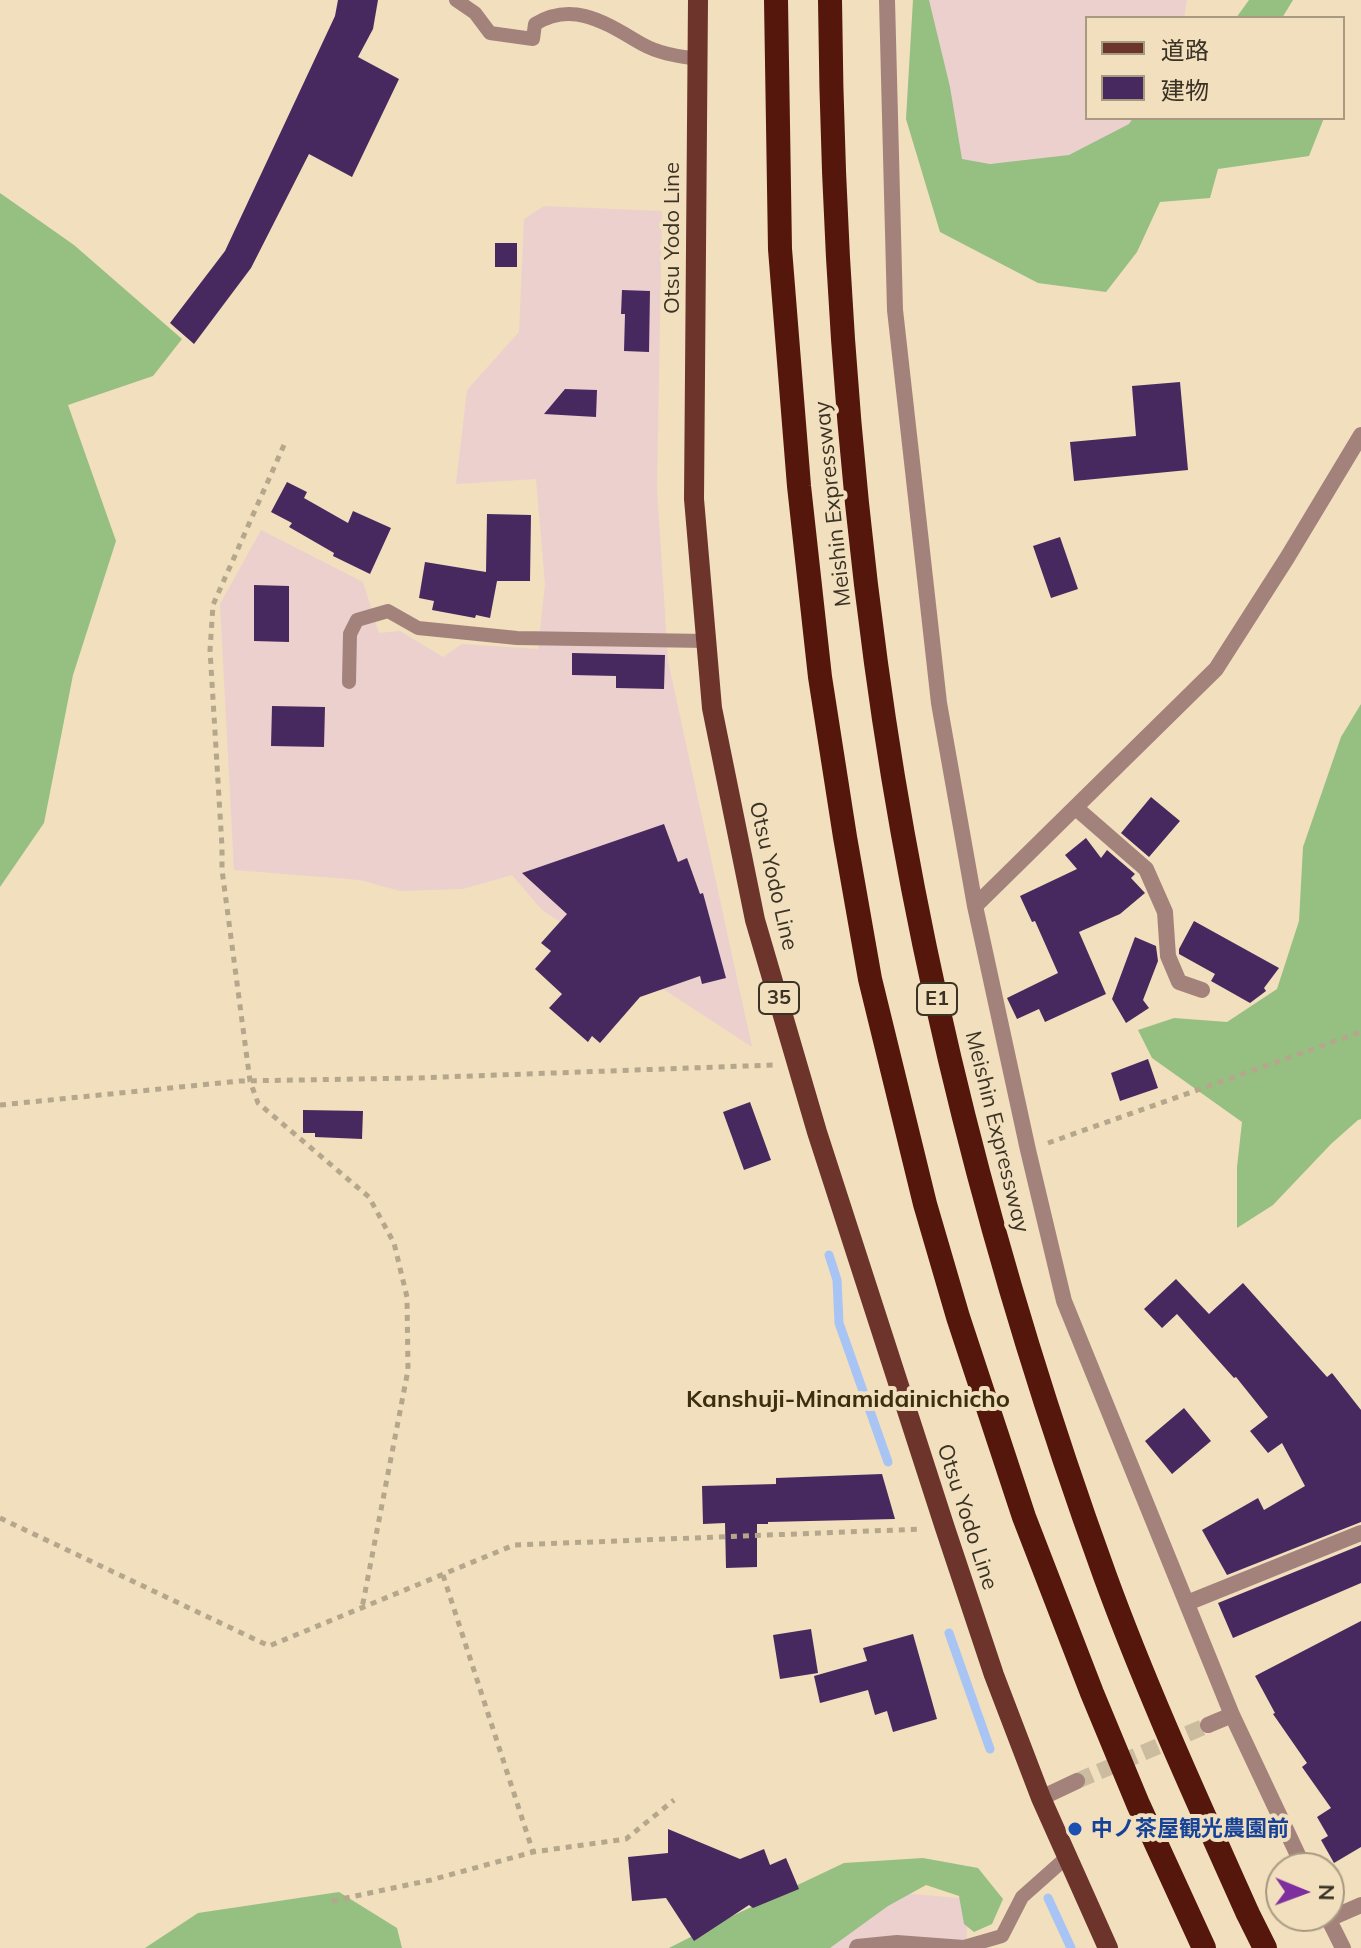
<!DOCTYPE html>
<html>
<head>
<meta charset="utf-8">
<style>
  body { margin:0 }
  #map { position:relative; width:1361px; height:1948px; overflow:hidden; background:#f1dfbe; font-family:Mulish,"Noto Sans JP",sans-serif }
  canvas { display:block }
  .legend { position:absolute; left:1085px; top:16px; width:260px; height:104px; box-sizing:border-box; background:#f1dfbe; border:2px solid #a79a81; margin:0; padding:10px 14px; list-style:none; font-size:24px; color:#393225 }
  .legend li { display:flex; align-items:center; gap:16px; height:40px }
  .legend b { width:40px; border:2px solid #a79a81 }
  .north { position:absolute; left:1265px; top:1852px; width:80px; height:80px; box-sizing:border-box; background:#f1dfbe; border:2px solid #a79a81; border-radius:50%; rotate:91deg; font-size:22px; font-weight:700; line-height:32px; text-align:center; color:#393225 }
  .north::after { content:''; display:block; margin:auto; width:28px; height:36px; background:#7e2e9e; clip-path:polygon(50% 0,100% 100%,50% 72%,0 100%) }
</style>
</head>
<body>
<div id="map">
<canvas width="1361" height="1948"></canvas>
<ul class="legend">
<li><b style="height:10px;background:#6c342a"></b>道路</li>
<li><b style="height:22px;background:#48295f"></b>建物</li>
</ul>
<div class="north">N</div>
</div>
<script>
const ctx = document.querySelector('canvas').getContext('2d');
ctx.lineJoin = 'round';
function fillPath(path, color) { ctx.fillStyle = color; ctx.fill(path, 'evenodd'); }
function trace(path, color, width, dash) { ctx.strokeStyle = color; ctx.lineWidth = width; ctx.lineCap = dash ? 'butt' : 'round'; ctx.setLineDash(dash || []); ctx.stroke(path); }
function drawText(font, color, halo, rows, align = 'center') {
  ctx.font = font + ' Mulish,"Noto Sans JP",sans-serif'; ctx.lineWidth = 8; ctx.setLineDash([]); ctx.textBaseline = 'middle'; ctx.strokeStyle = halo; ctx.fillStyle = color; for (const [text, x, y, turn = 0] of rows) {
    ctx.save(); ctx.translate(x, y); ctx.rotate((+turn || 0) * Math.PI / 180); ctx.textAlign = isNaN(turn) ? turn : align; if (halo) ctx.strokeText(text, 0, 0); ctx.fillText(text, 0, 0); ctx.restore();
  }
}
const industrial = new Path2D(`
  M 922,0 L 1187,0 L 1184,18 L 1087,18 L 1087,118 L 1139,118 L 1075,162 L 960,164 Z
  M 544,206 L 662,211 L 657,488 L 668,661 L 752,1047 L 542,910 L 512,875 L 463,889 L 400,891 L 360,880 L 234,870 L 220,604 L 261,530 L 363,582 L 379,633 L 400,631 L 443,657 L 462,644 L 538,649 L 545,584 L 536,479 L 456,484 L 467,390 L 519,332 L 524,219 Z
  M 880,1891 L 969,1899 L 966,1948 L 774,1948 Z`);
const forest = new Path2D(`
  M 913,0 L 929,0 L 950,87 L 962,159 L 990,164 L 1069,155 L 1129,124 L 1133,118 L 1324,118 L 1309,156 L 1218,169 L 1210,198 L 1160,202 L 1137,252 L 1106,292 L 1038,283 L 940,232 L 906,119 Z
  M 1249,0 L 1293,0 L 1282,18 L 1236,18 Z
  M 0,193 L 74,245 L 182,339 L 153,376 L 68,405 L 116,541 L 73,675 L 44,823 L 0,887 Z
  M 1361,704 L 1361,1119 L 1358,1120 L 1331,1144 L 1273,1205 L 1237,1228 L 1237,1167 L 1242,1122 L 1152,1058 L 1138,1030 L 1174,1018 L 1227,1022 L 1277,989 L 1299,921 L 1303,847 L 1341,737 Z
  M 923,1858 L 978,1868 L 1003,1899 L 992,1924 L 974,1932 L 964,1924 L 959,1896 L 926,1885 L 888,1906 L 830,1948 L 669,1948 L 728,1918 L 844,1863 Z
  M 339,1892 L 397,1928 L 402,1948 L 145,1948 L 198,1913 Z`);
const stream = new Path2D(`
  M 829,1255 L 837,1280 L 839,1323 L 888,1462
  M 949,1633 L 990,1749
  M 1048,1898 L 1071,1948`);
const building = new Path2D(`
  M 338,0 L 378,0 L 373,29 L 358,57 L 399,79 L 352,177 L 309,154 L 251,268 L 194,344 L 170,323 L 225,251 L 335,16 Z
  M 495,243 L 517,243 L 517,267 L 495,267 Z
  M 622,290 L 650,291 L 649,352 L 624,351 L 625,314 L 621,314 Z
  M 1180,382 L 1188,470 L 1074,481 L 1070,442 L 1136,436 L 1132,386 Z
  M 565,389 L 597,390 L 596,417 L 544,414 Z
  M 287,482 L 307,492 L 304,498 L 348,523 L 353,511 L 391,528 L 370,574 L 333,556 L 334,553 L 289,527 L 292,523 L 271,512 Z
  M 487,514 L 531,515 L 530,581 L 497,581 L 490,618 L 476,615 L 475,618 L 432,610 L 434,601 L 419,598 L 425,562 L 486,572 Z
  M 1060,537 L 1078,589 L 1051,598 L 1033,546 Z
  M 254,585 L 289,586 L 289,642 L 254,641 Z
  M 572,653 L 665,655 L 664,689 L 616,688 L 616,676 L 572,675 Z
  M 272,706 L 325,707 L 324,747 L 271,746 Z
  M 1151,797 L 1180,821 L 1149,857 L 1121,833 Z
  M 664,824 L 678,862 L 687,858 L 700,894 L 703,893 L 726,978 L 702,984 L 700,976 L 640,997 L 600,1043 L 592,1036 L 588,1042 L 549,1008 L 562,994 L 535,969 L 551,951 L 541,943 L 567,914 L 522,873 Z
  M 1086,838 L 1101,858 L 1107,850 L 1135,874 L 1131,878 L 1145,893 L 1120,914 L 1079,932 L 1106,994 L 1045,1022 L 1039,1009 L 1017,1019 L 1007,998 L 1058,973 L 1035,921 L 1032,922 L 1020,896 L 1077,869 L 1065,855 Z
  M 1194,921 L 1279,968 L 1264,988 L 1266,991 L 1250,1003 L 1211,981 L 1215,974 L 1179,954 L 1179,949 Z
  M 1135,937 L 1156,946 L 1158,961 L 1143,1000 L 1149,1008 L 1126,1023 L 1112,999 Z
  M 1148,1059 L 1158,1088 L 1120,1101 L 1111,1073 Z
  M 750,1102 L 771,1160 L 744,1170 L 723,1112 Z
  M 303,1110 L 363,1111 L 362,1139 L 315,1137 L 315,1133 L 303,1133 Z
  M 1176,1279 L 1209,1314 L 1243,1283 L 1327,1377 L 1332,1373 L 1361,1410 L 1361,1522 L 1227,1575 L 1202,1530 L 1258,1498 L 1264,1510 L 1305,1486 L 1282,1443 L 1268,1453 L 1250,1431 L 1268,1417 L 1236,1377 L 1234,1378 L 1177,1314 L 1162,1328 L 1144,1309 Z
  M 1184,1408 L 1211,1441 L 1172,1474 L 1145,1441 Z
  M 882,1474 L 895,1519 L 768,1522 L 768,1524 L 757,1524 L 757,1567 L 726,1568 L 725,1523 L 703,1524 L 702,1486 L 776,1484 L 776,1478 Z
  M 1361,1545 L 1361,1583 L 1233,1638 L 1218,1603 Z
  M 1361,1621 L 1361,1847 L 1334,1863 L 1321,1840 L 1328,1836 L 1317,1817 L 1331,1808 L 1302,1767 L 1307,1763 L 1273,1714 L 1275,1713 L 1255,1676 Z
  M 811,1629 L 818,1673 L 780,1679 L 773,1635 Z
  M 913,1634 L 937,1719 L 893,1732 L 887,1711 L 875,1715 L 868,1690 L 820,1703 L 814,1676 L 867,1661 L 863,1648 Z
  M 668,1829 L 740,1859 L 764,1849 L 770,1865 L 786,1858 L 799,1889 L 753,1908 L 749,1905 L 694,1941 L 666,1898 L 632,1901 L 628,1857 L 668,1853 Z`);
const streetTunnel = new Path2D(`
  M 1077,1781 L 1208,1725`);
const path = new Path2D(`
  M 284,445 L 213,605 L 210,650 L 222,847 L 222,870 L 250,1081 L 258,1103 L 369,1197 L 394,1243 L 407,1297 L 408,1370 L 362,1608
  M 0,1105 L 240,1081 L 416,1078 L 773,1065
  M 1048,1143 L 1361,1032
  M 0,1518 L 269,1646 L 514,1545 L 922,1529
  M 443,1575 L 533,1852
  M 332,1901 L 431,1880 L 533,1852 L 626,1839 L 674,1800`);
const lane = new Path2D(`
  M 456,0 L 475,13 L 490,33 L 533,39 L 535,24 C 574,0 607,24 642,44 C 660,54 678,56 697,59
  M 349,682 L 350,634 L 357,620 L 388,611 L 418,628 L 517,638 L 706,641
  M 856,1948 L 857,1946 L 897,1942 L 964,1947 L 1002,1936 L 1022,1897 L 1067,1857`);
const street = new Path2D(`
  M 887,0 L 895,310 L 939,703 L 975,906 L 1028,1150 L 1064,1301 L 1232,1715 L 1304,1868
  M 1076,808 L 1146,869 L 1165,912 L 1168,956 L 1179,982 L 1202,990
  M 975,906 L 1216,669 L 1287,558 L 1361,435
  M 1187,1603 L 1361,1533
  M 1208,1725 L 1232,1715
  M 1041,1798 L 1077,1781
  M 1327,1916 L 1343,1948
  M 1329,1919 L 1361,1905`);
const primary = new Path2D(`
  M 698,0 L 694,499 L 712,708 L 755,920 L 817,1132 L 945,1528 L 994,1675 L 1041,1798 L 1108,1948`);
const highway = new Path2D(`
  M 776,0 L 780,249 L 799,486 L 820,677 L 845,837 L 870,979 L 925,1204 L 958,1317 L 1024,1517 L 1092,1693 L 1138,1804 L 1204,1948
  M 830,0 C 832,222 846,443 876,663 C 918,974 998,1281 1105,1576 C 1147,1691 1198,1802 1248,1914 L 1265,1948`);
const markers = [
  [1075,1829,8,"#1a4fb4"]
];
const shields = [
  [779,998,40],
  [937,999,40]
];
const shieldNames = [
  ["35",779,998],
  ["E1",937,999]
];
const streetNames = [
  ["Otsu Yodo Line",672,238,-90],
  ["Meishin Expressway",833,504,-96],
  ["Otsu Yodo Line",773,876,77],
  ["Meishin Expressway",997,1132,76],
  ["Otsu Yodo Line",967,1517,72]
];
const transitNames = [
  ["中ノ茶屋観光農園前",1091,1829]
];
const neighbourhoodNames = [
  ["Kanshuji-Minamidainichicho",848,1400]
];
fillPath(industrial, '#ebd0ce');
fillPath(forest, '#96bf82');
trace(stream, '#a7c4f5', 9);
fillPath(building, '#48295f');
trace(streetTunnel, '#ccbc9f', 16, [16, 8]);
trace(path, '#b5a78c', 5, [6, 6]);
trace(lane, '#a4827c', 14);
trace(street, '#a4827c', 16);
trace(primary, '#6c342a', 20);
trace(highway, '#55160c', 24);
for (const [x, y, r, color] of markers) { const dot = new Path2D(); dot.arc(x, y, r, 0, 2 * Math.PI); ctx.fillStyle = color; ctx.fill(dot); trace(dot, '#f1dfbe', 3); }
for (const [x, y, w] of shields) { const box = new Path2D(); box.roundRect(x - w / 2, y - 16, w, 32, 6); ctx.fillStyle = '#f1dfbe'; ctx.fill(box); trace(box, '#393225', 2); }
drawText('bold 20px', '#393225', null, shieldNames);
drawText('22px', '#393225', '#f1dfbe', streetNames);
drawText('bold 22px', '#164399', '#f1dfbe', transitNames, 'left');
drawText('bold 24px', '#3c2e11', '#f1dfbe', neighbourhoodNames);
</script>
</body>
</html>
